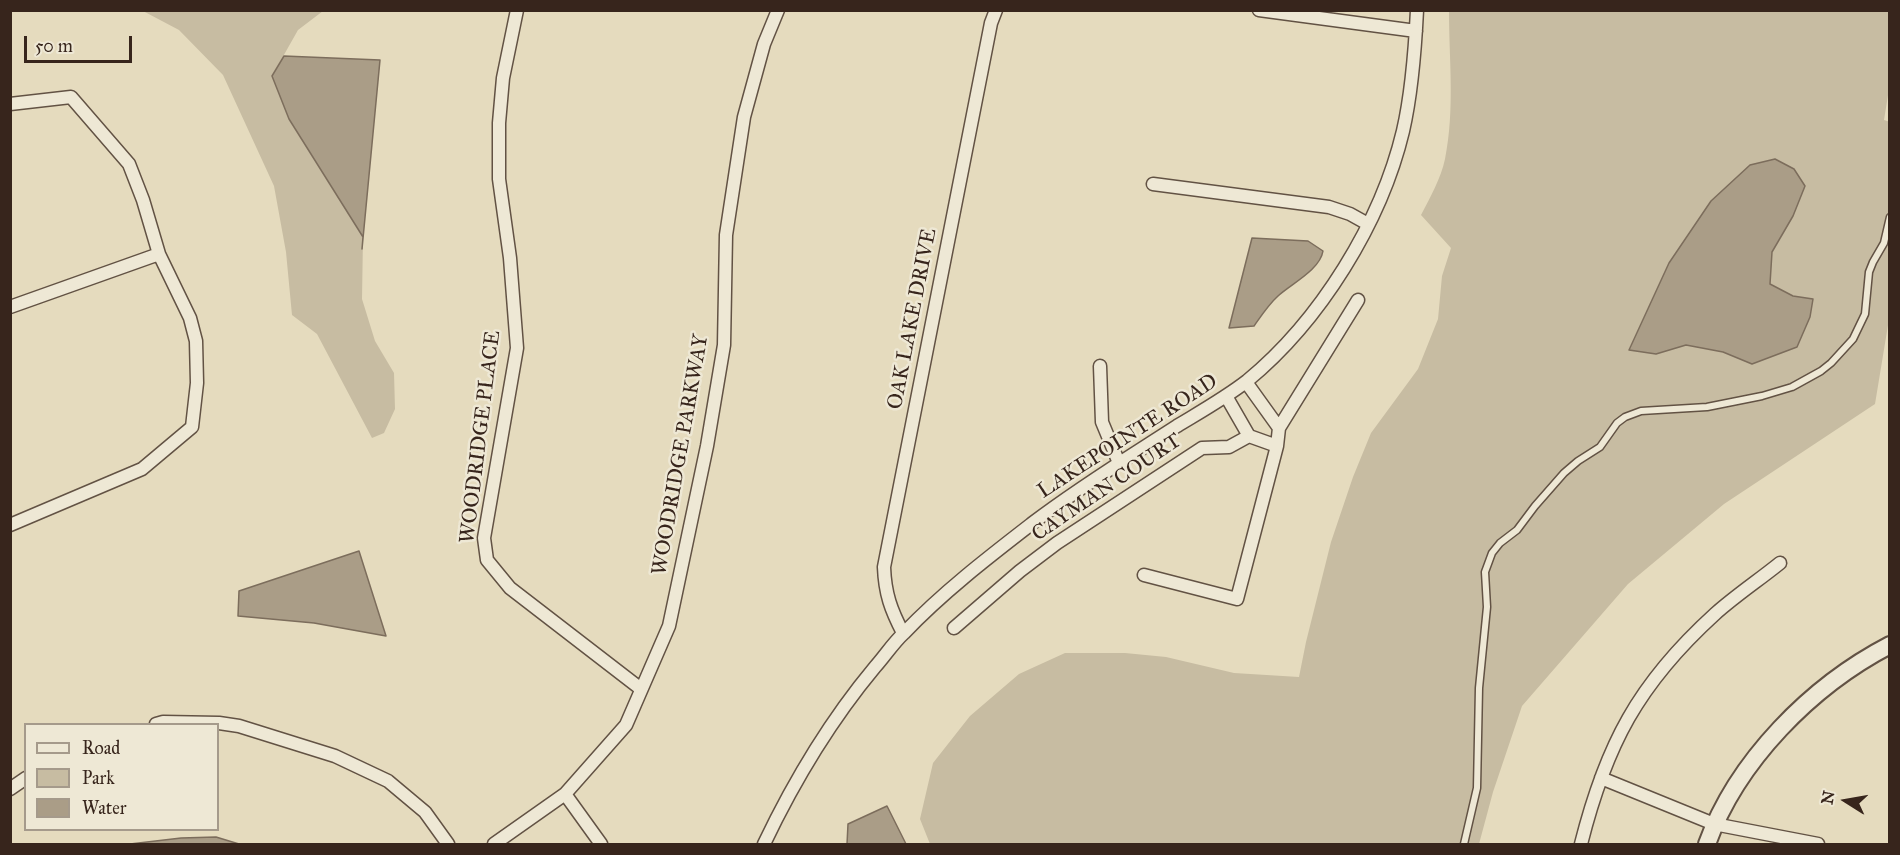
<!DOCTYPE html>
<html>
<head>
<meta charset="utf-8">
<style>
  body { margin:0 }
  #map { position:relative; width:1900px; height:855px; overflow:hidden; background:#e5dbbe; font-family:"IM FELL Great Primer",serif }
  canvas { display:block }
  .frame { position:absolute; inset:0; border:12px solid #37251c; pointer-events:none }
  .legend { position:absolute; left:24px; top:723px; width:195px; height:108px; box-sizing:border-box; background:#eee8d5; border:2px solid #a59a8b; margin:0; padding:8px 10px; list-style:none; font-size:18px; color:#37251c }
  .legend li { display:flex; align-items:center; gap:12px; height:30px }
  .legend b { width:30px; border:2px solid #a59a8b }
  .north { position:absolute; left:1816px; top:771px; width:60px; height:60px; -webkit-text-stroke:4px #eee8d5; paint-order:stroke; rotate:281deg; font-size:16px; font-weight:700; line-height:24px; text-align:center; color:#37251c }
  .north::after { content:''; display:block; margin:auto; width:21px; height:27px; background:#37251c; clip-path:polygon(50% 0,100% 100%,50% 72%,0 100%) }
  .scale { position:absolute; left:24px; top:36px; width:108px; height:27px; box-sizing:border-box; border:3px solid #37251c; border-top:0; padding-left:8px; font-size:18px; line-height:21px; white-space:nowrap; color:#37251c; -webkit-text-stroke:4px #eee8d5; paint-order:stroke }
</style>
</head>
<body>
<div id="map">
<canvas width="1900" height="855"></canvas>
<div class="frame"></div>
<ul class="legend">
<li><b style="height:8px;background:#eee8d5"></b>Road</li>
<li><b style="height:16px;background:#c7bca2"></b>Park</li>
<li><b style="height:16px;background:#aa9d87"></b>Water</li>
</ul>
<div class="north">N</div>
<div class="scale">50 m</div>
</div>
<script>
const ctx = document.querySelector('canvas').getContext('2d');
ctx.lineJoin = 'round';
function fillPath(path, color) { ctx.fillStyle = color; ctx.fill(path, 'evenodd'); }
function trace(path, color, width, dash) { ctx.strokeStyle = color; ctx.lineWidth = width; ctx.lineCap = dash ? 'butt' : 'round'; ctx.setLineDash(dash || []); ctx.stroke(path); }
function drawText(font, color, halo, rows, align = 'center') {
  ctx.font = font + ' "IM FELL Great Primer",serif'; ctx.lineWidth = 5; ctx.setLineDash([]); ctx.textBaseline = 'middle'; ctx.strokeStyle = halo; ctx.fillStyle = color; for (const [text, x, y, turn = 0] of rows) {
    ctx.save(); ctx.translate(x, y); ctx.rotate((+turn || 0) * Math.PI / 180); ctx.textAlign = isNaN(turn) ? turn : align; if (halo) ctx.strokeText(text, 0, 0); ctx.fillText(text, 0, 0); ctx.restore();
  }
}
const green = new Path2D(`
  M 143,11 L 323,11 L 298,30 L 272,76 L 289,119 L 363,237 L 362,299 L 375,341 L 394,373 L 395,409 L 384,433 L 372,438 L 317,334 L 292,315 L 286,252 L 274,186 L 223,75 L 179,30 Z
  M 1449,11 L 1889,11 L 1889,89 L 1884,120 L 1890,122 L 1890,313 L 1875,404 L 1724,504 L 1628,584 L 1522,706 L 1493,792 L 1479,844 L 930,844 L 920,819 L 933,763 L 970,716 L 1019,674 L 1065,653 L 1125,653 L 1166,657 L 1234,673 L 1299,677 L 1306,642 L 1331,542 L 1353,477 L 1371,433 L 1418,369 L 1438,319 L 1442,276 L 1451,248 L 1421,215 C 1430,198 1441,178 1445,159 C 1455,110 1449,60 1449,11 ZM 1793,216 L 1772,252 L 1770,285 L 1793,296 L 1752,364 L 1723,352 L 1685,345 L 1656,354 L 1629,349 L 1669,263 Z`);
const water = new Path2D(`
  M 284,56 L 380,60 L 362,249 L 363,237 L 289,119 L 272,76 Z
  M 1775,159 L 1794,169 L 1805,186 L 1793,216 L 1772,252 L 1770,284 L 1793,296 L 1813,299 L 1810,317 L 1797,347 L 1752,364 L 1723,352 L 1686,345 L 1656,354 L 1629,350 L 1669,263 L 1711,201 L 1750,165 Z
  M 1252,238 L 1308,241 L 1323,251 C 1320,270 1291,284 1278,296 C 1269,304 1261,316 1254,326 L 1229,328 Z
  M 359,551 L 386,636 L 314,623 L 238,616 L 239,591 Z
  M 887,806 L 906,844 L 847,844 L 848,824 Z
  M 216,837 L 239,844 L 130,844 L 181,838 Z`);
const service = new Path2D(`
  M 1464,844 L 1477,788 L 1479,688 L 1487,607 L 1485,572 L 1492,553 L 1500,543 L 1517,530 L 1535,506 L 1564,473 L 1578,461 L 1600,447 L 1617,423 L 1625,417 L 1641,411 L 1707,407 L 1762,396 L 1792,387 L 1821,371 L 1831,363 L 1853,339 L 1865,314 L 1869,272 L 1873,262 L 1884,243 L 1890,217`);
const minor = new Path2D(`
  M 517,10 L 503,78 L 499,123 L 499,179 L 510,258 L 517,348 L 484,538 L 487,560 L 510,588 L 641,689
  M 1259,10 L 1416,31
  M 10,104 L 71,97 L 129,164 L 143,200 L 159,254 L 190,318 L 196,341 L 197,383 L 192,427 L 142,469 L 10,525
  M 1153,184 L 1329,207 L 1350,214 L 1368,224
  M 10,307 L 159,254
  M 1100,366 L 1102,422 L 1119,463
  M 1246,382 L 1279,428
  M 1226,396 L 1249,436
  M 1144,575 L 1237,599 L 1277,446
  M 954,628 L 1020,571 L 1057,543 L 1202,448 L 1229,447 L 1249,436 L 1277,446 L 1279,428 L 1358,300
  M 903,633 C 891,610 885,594 884,567 L 991,23 L 996,10
  M 156,724 L 163,722 L 219,723 L 239,726 L 335,756 L 388,781 L 425,812 L 448,844
  M 1601,778 L 1714,824 L 1818,844
  M 10,789 L 26,778
  M 565,794 L 601,844
  M 494,844 L 565,794 L 626,725 L 669,626 L 707,446 L 724,345 L 726,235 L 744,117 L 764,44 L 778,10
  M 764,844 C 794,781 830,721 875,667 C 885,656 893,643 904,633 C 943,592 990,556 1034,522 C 1080,487 1129,457 1177,426 C 1200,412 1225,398 1247,381 C 1320,321 1381,223 1403,131 C 1412,92 1415,51 1417,10
  M 1581,844 C 1606,745 1638,684 1715,614 C 1735,596 1759,580 1780,563`);
const tertiary = new Path2D(`
  M 1707,844 C 1737,761 1811,686 1890,645`);
const streetNames = [
  ["OAK LAKE DRIVE",913,319,-79],
  ["WOODRIDGE PLACE",481,437,-83],
  ["LAKEPOINTE ROAD",1128,437,-33],
  ["WOODRIDGE PARKWAY",681,455,-80],
  ["CAYMAN COURT",1107,488,-34]
];
fillPath(green, '#c7bca2');
fillPath(water, '#aa9d87');
trace(water, '#7c6d5c', 1.5);
trace(service, '#625244', 9);
trace(minor, '#625244', 15);
trace(tertiary, '#625244', 20);
trace(service, '#eee8d5', 6);
trace(minor, '#eee8d5', 12);
trace(tertiary, '#eee8d5', 16);
drawText('21px', '#37251c', '#eee8d5', streetNames);
</script>
</body>
</html>
